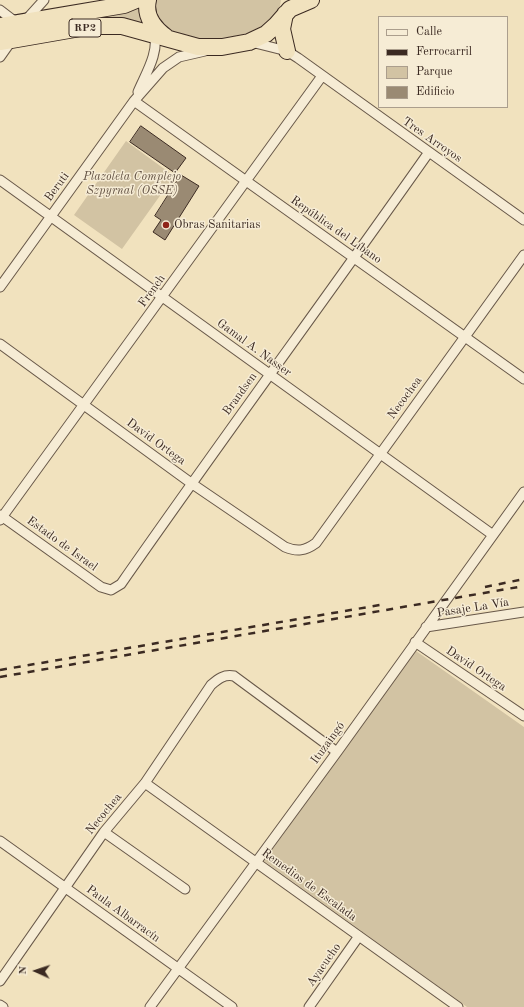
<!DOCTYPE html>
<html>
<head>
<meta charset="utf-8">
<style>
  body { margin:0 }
  #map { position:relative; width:524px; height:1007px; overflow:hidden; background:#f1e2be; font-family:"Old Standard TT",serif }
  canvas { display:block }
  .legend { position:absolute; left:378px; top:16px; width:130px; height:92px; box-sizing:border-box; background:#f6ecd5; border:1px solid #ab9e8d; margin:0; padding:5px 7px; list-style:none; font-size:12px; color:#3b2a22 }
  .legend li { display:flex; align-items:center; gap:8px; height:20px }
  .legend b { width:20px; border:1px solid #ab9e8d }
  .north { position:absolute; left:16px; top:951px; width:40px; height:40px; -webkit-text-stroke:3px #f6ecd5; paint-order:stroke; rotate:273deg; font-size:11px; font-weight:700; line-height:16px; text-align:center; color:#3b2a22 }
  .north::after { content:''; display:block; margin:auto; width:14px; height:18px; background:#3b2a22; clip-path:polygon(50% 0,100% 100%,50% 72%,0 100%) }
</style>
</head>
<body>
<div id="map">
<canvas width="524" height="1007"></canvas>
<ul class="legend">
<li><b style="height:5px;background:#f6ecd5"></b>Calle</li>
<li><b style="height:5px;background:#3b2a22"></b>Ferrocarril</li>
<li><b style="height:11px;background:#d2c3a3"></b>Parque</li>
<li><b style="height:11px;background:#9a8a73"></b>Edificio</li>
</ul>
<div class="north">N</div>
</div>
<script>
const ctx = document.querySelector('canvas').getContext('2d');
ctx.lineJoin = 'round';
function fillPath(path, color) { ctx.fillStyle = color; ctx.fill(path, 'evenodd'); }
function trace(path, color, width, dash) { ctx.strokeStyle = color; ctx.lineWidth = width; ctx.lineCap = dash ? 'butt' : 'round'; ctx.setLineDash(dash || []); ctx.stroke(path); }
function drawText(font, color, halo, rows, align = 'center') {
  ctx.font = font + ' "Old Standard TT",serif'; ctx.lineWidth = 3; ctx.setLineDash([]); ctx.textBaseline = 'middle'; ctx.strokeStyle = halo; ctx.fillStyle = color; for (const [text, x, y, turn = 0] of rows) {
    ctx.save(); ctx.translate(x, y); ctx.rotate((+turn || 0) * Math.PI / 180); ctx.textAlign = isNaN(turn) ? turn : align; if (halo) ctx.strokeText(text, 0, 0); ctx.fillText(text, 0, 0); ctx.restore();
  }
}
const green = new Path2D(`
  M 153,0 L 281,0 C 278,38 211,42 183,37 C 180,36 174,36 171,34 C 169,33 167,30 165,28 C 156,18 155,13 153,0 Z
  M 141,3 L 145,25 L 0,35 L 0,31 Z
  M 126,141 L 174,176 L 122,249 L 74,215 Z
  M 416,651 L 524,727 L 524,1007 L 467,1007 L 264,861 Z`);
const building = new Path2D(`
  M 141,126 L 186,158 L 175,173 L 130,142 Z
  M 181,175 L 199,186 L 165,240 L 153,232 L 161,220 L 155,216 Z`);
const minor = new Path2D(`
  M 0,10 L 17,23
  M 25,21 L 44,0
  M 251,42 L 287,51 L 298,58 L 524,220
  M 0,57 L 12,40
  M 138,92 C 145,75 160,52 154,32
  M 134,101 L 524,379
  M 0,180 L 493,535
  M 0,287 L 134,101 L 163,68 L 179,57 L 205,51
  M 0,344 L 191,483 L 285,547 C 297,552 305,551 316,543 L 524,255
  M 0,515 L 101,587 L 111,590 L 121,584 C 222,439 327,297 429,152
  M 0,520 L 322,76
  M 426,627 L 524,612
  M 415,642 L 524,716
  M 145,783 L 458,1007
  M 104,832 L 185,889
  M 0,841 L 232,1007
  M 0,981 L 104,832 L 145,783 L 211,685 C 218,679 224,674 234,676 L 337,752
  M 0,1005 L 3,1007
  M 150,1007 L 337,752 L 524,492
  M 309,1007 L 359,936`);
const trunk = new Path2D(`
  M 148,0 C 144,16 154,28 166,37
  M 285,14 L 282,29 L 287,51
  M 0,26 L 124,5 L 136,0
  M 0,42 L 92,26 L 122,26 L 198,47 L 222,47 L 249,42 L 266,34 L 276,25 L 290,9 L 311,0`);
const rail = new Path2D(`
  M 485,587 L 524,579
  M 0,670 L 380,605
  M 0,677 L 524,586`);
const markers = [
  [166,225,4,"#8f2418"]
];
const shields = [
  [85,28,32]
];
const shieldNames = [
  ["RP2",85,28]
];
const streetNames = [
  ["Tres Arroyos",432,140,35],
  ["Beruti",57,187,-54],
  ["República del Líbano",336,230,35],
  ["French",152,291,-54],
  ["Gamal A. Nasser",254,348,36],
  ["Brandsen",240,394,-54],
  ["Necochea",405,398,-54],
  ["David Ortega",156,442,36],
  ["Estado de Israel",62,544,36],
  ["Pasaje La Vía",473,608,-9],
  ["David Ortega",476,669,34],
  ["Ituzaingó",328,743,-54],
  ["Necochea",104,814,-51],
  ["Remedios de Escalada",309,885,36],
  ["Paula Albarracín",123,914,36],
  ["Ayacucho",324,965,-55]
];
const parkNames = [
  ["Plazoleta Complejo",132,177],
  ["Szpyrnal (OSSE)",132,191]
];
const poiNames = [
  ["Obras Sanitarias",174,225]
];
fillPath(green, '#d2c3a3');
fillPath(building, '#9a8a73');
trace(building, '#3b2a22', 1);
trace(minor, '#685849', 11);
trace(trunk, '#3b2a22', 18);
trace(minor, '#f6ecd5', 9);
trace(trunk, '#f1e2be', 16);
trace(rail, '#3b2a22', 2.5, [7, 7]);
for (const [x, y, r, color] of markers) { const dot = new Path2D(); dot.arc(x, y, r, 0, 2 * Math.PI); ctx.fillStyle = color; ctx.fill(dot); trace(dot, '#f6ecd5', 1.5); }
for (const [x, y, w] of shields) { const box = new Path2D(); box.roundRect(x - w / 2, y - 9, w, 18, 3); ctx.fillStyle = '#f6ecd5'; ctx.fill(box); trace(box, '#3b2a22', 1); }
drawText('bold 11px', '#3b2a22', null, shieldNames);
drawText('12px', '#3b2a22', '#f6ecd5', streetNames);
drawText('italic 12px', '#615042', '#f6ecd5', parkNames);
drawText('12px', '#3b2a22', '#f6ecd5', poiNames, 'left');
</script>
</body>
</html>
